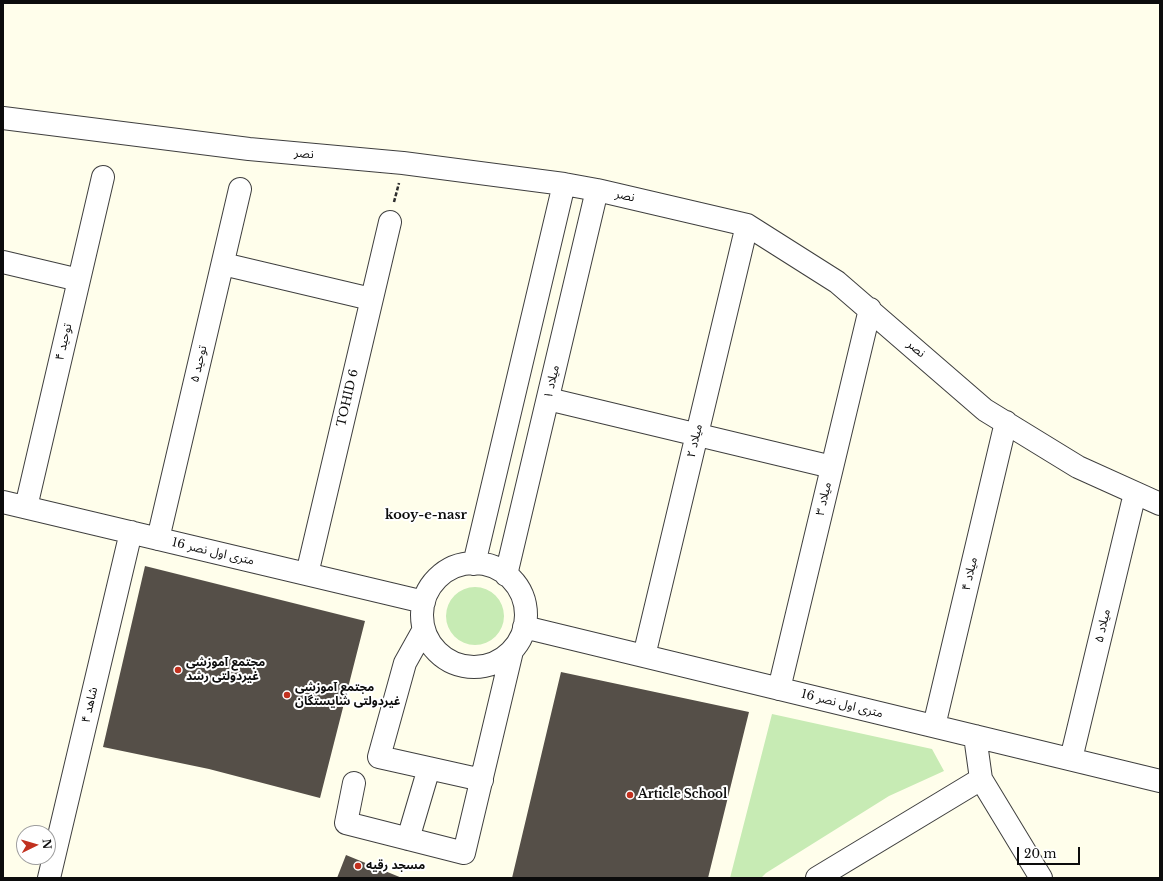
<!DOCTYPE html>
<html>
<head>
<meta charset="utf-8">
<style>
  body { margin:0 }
  #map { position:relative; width:1163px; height:881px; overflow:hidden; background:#fffeeb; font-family:"Libre Baskerville",serif }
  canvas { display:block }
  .frame { position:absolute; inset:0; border:4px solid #0c0c0c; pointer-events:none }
  .north { position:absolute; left:16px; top:825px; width:40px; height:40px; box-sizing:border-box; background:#fff; border:1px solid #9e9e9e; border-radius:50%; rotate:85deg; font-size:11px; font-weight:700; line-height:16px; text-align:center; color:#0c0c0c }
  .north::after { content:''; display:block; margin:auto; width:14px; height:18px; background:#c1311f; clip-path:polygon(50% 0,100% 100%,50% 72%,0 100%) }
  .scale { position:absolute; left:1017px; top:847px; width:63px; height:18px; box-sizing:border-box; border:2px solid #0c0c0c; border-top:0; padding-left:5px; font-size:12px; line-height:14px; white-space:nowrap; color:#0c0c0c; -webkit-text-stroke:3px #fff; paint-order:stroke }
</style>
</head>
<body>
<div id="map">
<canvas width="1163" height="881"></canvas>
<div class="frame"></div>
<div class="north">N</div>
<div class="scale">20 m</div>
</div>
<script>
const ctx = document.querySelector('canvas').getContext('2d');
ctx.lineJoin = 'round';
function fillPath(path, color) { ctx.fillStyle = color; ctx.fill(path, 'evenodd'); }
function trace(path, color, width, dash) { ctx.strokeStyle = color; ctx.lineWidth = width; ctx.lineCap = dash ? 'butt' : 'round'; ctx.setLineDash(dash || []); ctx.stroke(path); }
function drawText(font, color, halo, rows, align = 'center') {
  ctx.font = font + ' "Libre Baskerville","Noto Sans Arabic",serif'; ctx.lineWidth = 4; ctx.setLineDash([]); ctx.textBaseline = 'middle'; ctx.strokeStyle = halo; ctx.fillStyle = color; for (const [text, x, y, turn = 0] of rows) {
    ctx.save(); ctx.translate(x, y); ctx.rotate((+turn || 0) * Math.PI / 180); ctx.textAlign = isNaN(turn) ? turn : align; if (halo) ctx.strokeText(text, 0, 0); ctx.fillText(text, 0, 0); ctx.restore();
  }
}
const green = new Path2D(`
  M446 616a29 29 0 1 1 58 0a29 29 0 1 1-58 0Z
  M 772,714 L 932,749 L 944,771 L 889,796 L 766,873 L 761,878 L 730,878 Z`);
const building = new Path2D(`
  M 145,566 L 365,621 L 320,798 L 209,769 L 103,747 Z
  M 561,672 L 749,712 L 708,878 L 512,878 Z
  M 346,855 L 402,878 L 337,878 Z`);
const path = new Path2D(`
  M 394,202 L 399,183`);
const minor = new Path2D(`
  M 3,118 L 249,149 L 403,163 L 564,184 L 597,190 L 747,225 L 837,282 L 985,410 L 1078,467 L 1160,504
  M 3,262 L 79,280
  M 223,264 L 371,299
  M 548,399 L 832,467
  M 3,502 L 424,602
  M 26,507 L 103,177
  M 158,539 L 240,189
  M422 615a52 52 0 1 1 104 0a52 52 0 1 1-104 0Z
  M 474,564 L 564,184
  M 307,574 L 390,222
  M 506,575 L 597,190
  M 524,627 L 1160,781
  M 424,629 L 405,663 L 379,757 L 482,780
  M 644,656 L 747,225
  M 779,689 L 870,309
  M 934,726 L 1006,422
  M 1071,759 L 1135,493
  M 981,779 L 1041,878
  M 354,783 L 346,823 L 464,853 L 512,651
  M 408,839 L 429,768
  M 49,878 L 131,532
  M 817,878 L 981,779 L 975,736`);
const markers = [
  [178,670,4,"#c1311f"],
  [287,695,4,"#c1311f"],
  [630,795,4,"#c1311f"],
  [358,866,4,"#c1311f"]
];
const streetNames = [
  ["نصر",304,154,5],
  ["نصر",625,196,13],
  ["توحید ۴",64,342,-77],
  ["نصر",916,349,41],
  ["توحید ۵",199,364,-77],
  ["میلاد ۱",552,382,-77],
  ["TOHID 6",348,398,-77],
  ["میلاد ۲",695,441,-77],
  ["میلاد ۳",824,499,-77],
  ["16 متری اول نصر",213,552,13],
  ["میلاد ۴",970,574,-77],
  ["میلاد ۵",1103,626,-77],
  ["16 متری اول نصر",842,704,14],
  ["شاهد ۴",90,705,-77]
];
const poiNames = [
  ["مجتمع آموزشی",186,663],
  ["غیردولتی رشد",186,677],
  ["مجتمع آموزشی",295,688],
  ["غیردولتی شایستگان",295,702],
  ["Article School",638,795],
  ["مسجد رقیه",366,866]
];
const neighbourhoodNames = [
  ["kooy-e-nasr",426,515]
];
fillPath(green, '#c7ebb4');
fillPath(building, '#554f48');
trace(minor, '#3f3f3f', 24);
trace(path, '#2e2e2e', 2.5, [4, 2]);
trace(minor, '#fff', 22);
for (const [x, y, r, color] of markers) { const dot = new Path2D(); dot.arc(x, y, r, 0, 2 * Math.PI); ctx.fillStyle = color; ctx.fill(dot); trace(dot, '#fff', 1.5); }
drawText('12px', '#0c0c0c', '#fff', streetNames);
drawText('bold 12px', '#0c0c0c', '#fff', poiNames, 'left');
drawText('bold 13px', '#0c0c0c', '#fff', neighbourhoodNames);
</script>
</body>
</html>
